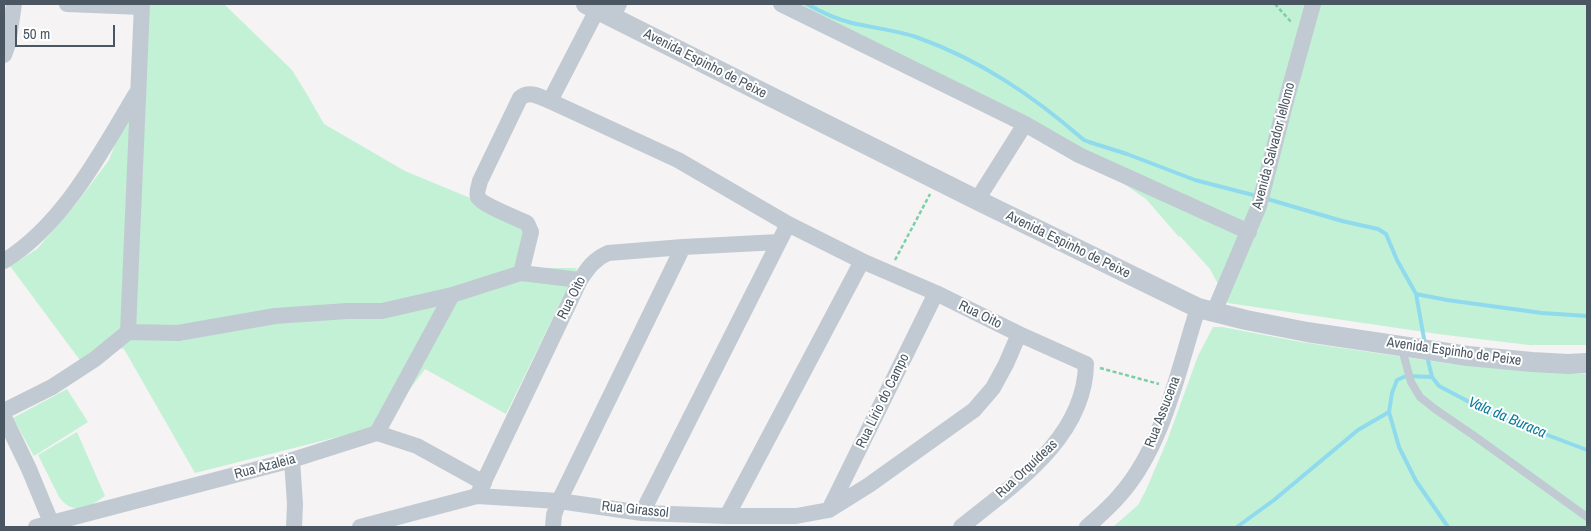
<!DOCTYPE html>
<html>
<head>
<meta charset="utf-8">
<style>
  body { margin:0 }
  #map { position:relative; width:1591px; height:531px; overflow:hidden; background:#f5f3f3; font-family:"Archivo Narrow",sans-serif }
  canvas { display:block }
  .frame { position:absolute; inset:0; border:5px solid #4a5661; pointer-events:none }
  .scale { position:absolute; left:15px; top:25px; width:100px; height:22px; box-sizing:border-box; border:2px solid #4a5661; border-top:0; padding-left:6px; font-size:15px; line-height:18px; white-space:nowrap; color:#4a5661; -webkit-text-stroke:4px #fff; paint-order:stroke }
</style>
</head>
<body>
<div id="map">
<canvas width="1591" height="531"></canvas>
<div class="frame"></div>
<div class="scale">50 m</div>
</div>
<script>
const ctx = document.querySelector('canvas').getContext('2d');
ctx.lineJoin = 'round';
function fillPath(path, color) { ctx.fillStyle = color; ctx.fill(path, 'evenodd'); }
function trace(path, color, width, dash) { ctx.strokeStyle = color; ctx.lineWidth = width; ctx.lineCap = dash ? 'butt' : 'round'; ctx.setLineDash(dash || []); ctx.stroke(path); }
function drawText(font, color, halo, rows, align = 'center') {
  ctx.font = font + ' "Archivo Narrow",sans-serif'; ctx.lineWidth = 4; ctx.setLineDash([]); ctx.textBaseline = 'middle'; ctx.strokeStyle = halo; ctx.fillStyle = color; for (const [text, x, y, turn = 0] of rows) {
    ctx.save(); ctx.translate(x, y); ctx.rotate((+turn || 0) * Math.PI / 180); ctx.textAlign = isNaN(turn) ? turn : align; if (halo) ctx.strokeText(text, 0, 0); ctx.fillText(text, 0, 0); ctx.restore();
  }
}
const green = new Path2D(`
  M 148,4 L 224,4 L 292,70 L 308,96 L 324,124 L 405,171 L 533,224 L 526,268 L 577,268 L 506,414 L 425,369 L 390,415 L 377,427 L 195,473 L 124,349 L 117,347 L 88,371 L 10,266 L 37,249 L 76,204 L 109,160 L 129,108 Z
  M 772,4 L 1587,4 L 1587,345 L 1529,345 L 1438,334 L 1228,303 L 1210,269 L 1180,236 L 1179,237 L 1146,199 L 1091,161 L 832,36 Z
  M 1213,327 L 1222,327 L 1301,342 L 1445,363 L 1532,371 L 1587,374 L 1587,527 L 1113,527 L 1138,505 L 1146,490 L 1167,441 L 1198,356 Z
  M 67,389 L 88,422 L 34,456 L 13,418 Z
  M 77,432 L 105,496 C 89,507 74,517 59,497 L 38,455 Z`);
const stream = new Path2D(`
  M 807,4 C 821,12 836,19 852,23 C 874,28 895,30 916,37 C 981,60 1033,96 1084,140 L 1089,142 L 1127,154 L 1195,180 L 1257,196
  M 1264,198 L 1342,221 L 1378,229 L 1386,234 L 1397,260 L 1416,294 L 1425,344
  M 1416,294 L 1447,300 L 1542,313 L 1587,316
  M 1427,356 L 1432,377 L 1439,386 L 1492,414 L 1587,450
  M 1432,377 L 1406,376 L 1397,380 L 1392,393 L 1389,412 L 1399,447 L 1416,481 L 1448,527
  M 1237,527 L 1274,500 L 1358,430 L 1389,412`);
const path = new Path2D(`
  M 1275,4 L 1292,23
  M 895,260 L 930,194
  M 1100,368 L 1159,384`);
const service = new Path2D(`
  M 1402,349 L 1411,382 L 1420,397 L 1435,409 L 1473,435 L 1587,517`);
const minor = new Path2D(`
  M 67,4 L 142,7
  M 781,4 L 1025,124 L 1079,155 L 1249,232
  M 612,17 L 619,4
  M 4,55 L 8,44 L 14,4
  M 550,101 L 597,10
  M 977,200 L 1025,124
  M 4,261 C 64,224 101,152 136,94
  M 521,273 L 531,232 L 527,223 C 518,219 481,204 478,197 C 476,193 479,186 480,181 L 520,98 C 530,90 540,97 550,101 L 678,160 L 788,224
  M 1214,312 L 1259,206 L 1286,101 L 1313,4
  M 128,332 L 178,333 L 275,316 L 347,311 L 382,311 L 452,295 L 521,273 L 580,280
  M 4,411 L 52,387 L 95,359 L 128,332 L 142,4
  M 4,417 L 29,469 L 53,527
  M 377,433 L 452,295
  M 292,460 L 295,504 L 294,527
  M 477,496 L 580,280 C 588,268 594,259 608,253 L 683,247 L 779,242 L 788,224 L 862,261 L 936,293 L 1019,334 L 1086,364 C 1085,438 1013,485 961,527
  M 829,510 L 936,293
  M 642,513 L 779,242
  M 727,516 L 862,261
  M 36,527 L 292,460 L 377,433 L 417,446 L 484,483
  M 360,527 L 477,496 L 559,501 L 642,513 L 727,516 L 796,516 L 829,510 L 869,485 L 974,410 L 993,388 L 1006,364 L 1019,334
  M 553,527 L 554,515 L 559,501 L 683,247
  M 1087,527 C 1098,517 1110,507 1120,495 C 1164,445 1178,370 1198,308`);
const tertiary = new Path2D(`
  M 586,4 L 977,200 L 1198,308 L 1246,320 L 1307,332 L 1468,356 L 1532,362 L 1568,364 L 1587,363`);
const streetNames = [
  ["Avenida Espinho de Peixe",705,64,27],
  ["Avenida Salvador Iellomo",1274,146,-75],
  ["Avenida Espinho de Peixe",1068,245,26],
  ["Rua Oito",572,298,-63],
  ["Rua Oito",980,315,26],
  ["Avenida Espinho de Peixe",1454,352,8],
  ["Rua Lírio do Campo",883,401,-64],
  ["Rua Assucena",1163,412,-69],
  ["Rua Azaleia",265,467,-15],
  ["Rua Orquídeas",1027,469,-43],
  ["Rua Girassol",635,510,6]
];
const waterNames = [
  ["Vala da Buraca",1507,418,23]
];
fillPath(green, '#c3f1d5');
trace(stream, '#90daee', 4);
trace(path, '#7ad0a6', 2.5, [4, 2.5]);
trace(service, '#c1cad2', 8);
trace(minor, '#c1cad2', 16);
trace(tertiary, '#c1cad2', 20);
drawText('14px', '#4a5661', '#fff', streetNames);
drawText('italic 15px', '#0c7c9b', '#fff', waterNames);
</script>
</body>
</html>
